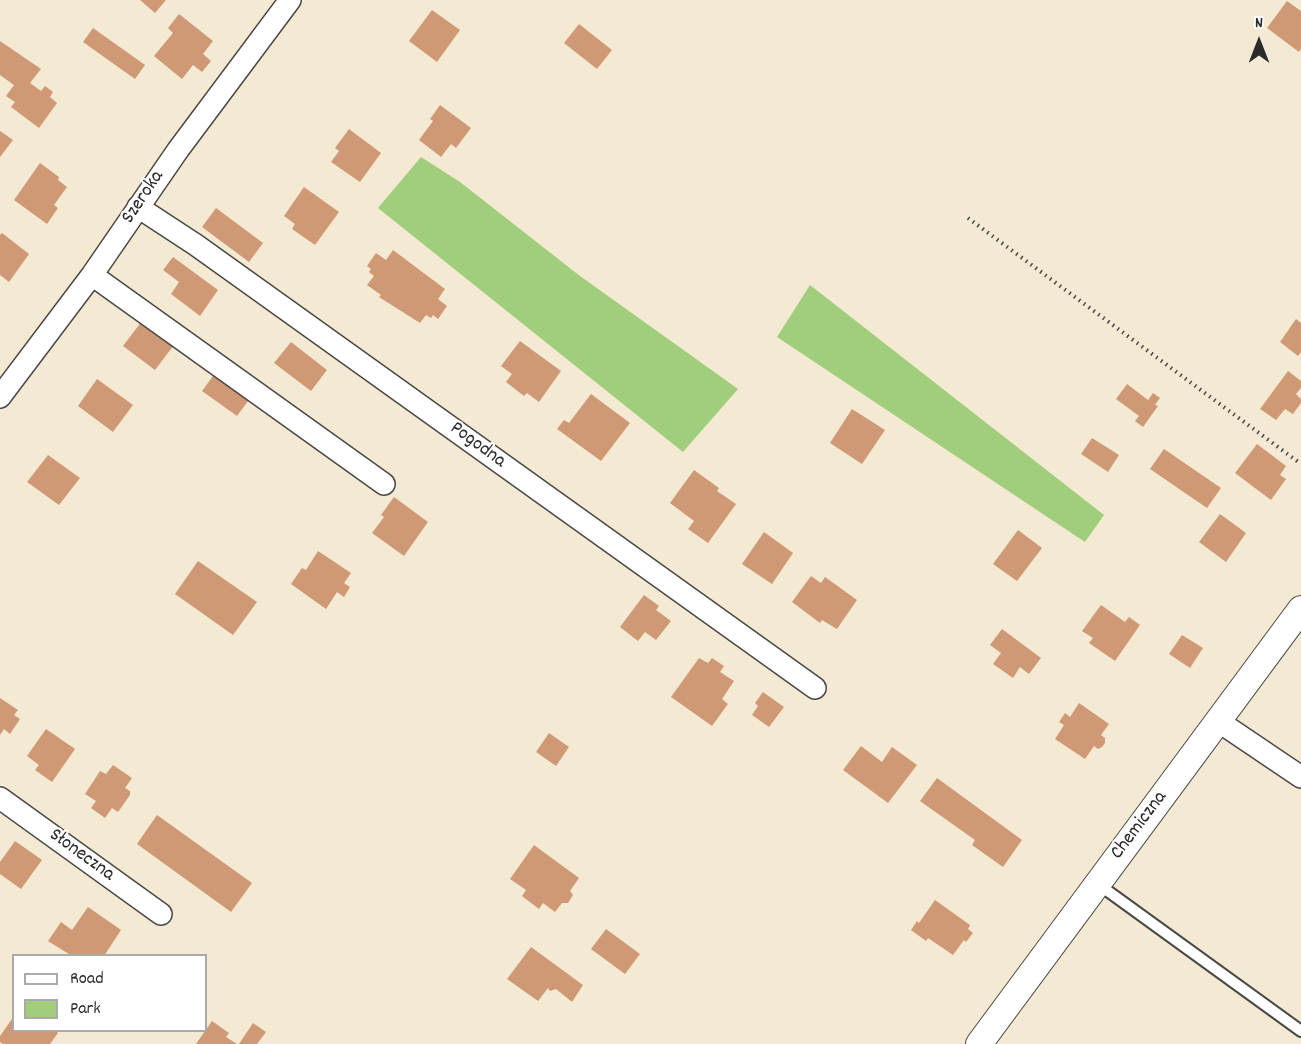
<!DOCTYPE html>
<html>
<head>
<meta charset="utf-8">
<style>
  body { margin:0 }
  #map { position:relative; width:1301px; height:1044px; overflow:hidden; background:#f4e9d3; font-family:Dekko,sans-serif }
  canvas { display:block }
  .legend { position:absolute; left:12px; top:954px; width:195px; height:78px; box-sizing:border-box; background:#fff; border:2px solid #aaa; margin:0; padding:8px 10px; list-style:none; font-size:18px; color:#2b2b2b }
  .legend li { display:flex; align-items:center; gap:12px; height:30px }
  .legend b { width:30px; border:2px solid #aaa }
  .north { position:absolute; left:1229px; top:12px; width:60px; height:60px; -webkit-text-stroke:4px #fff; paint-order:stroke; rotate:0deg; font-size:16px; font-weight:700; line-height:24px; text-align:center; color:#2b2b2b }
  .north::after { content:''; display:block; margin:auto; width:21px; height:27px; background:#2b2b2b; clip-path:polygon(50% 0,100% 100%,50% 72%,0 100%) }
</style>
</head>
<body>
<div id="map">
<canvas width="1301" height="1044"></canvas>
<ul class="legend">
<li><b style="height:8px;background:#fff"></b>Road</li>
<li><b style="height:16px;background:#a0ce7c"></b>Park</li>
</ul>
<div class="north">N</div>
</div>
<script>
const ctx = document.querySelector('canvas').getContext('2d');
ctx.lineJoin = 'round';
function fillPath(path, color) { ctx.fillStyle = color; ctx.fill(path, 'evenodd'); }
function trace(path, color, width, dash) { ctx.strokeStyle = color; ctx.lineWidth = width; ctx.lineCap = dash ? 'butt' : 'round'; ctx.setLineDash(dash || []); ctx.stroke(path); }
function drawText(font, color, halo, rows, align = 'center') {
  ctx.font = font + ' Dekko,sans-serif'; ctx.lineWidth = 4.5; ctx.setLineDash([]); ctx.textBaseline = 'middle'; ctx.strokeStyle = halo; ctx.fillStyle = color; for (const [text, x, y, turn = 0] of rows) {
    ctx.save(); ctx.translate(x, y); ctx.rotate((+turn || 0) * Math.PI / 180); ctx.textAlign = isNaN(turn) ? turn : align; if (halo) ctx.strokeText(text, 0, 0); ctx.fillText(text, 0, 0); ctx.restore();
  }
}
const green = new Path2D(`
  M 421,157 L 460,182 L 580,276 L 738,389 L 683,452 L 378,208 Z
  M 810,285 L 1104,515 L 1085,542 L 777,337 Z`);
const building = new Path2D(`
  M 140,0 L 166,0 L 155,13 Z
  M 1287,1 L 1301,11 L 1301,49 L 1299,52 L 1267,28 Z
  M 432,10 L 460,30 L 437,62 L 409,41 Z
  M 179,14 L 213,41 L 203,54 L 211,61 L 202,72 L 193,65 L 182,79 L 154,56 L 173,33 L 168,28 Z
  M 579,24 L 612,50 L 597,69 L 564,43 Z
  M 93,28 L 145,65 L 135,79 L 83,42 Z
  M 0,41 L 41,69 L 30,83 L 41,91 L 45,86 L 53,92 L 50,97 L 57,103 L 39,128 L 11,107 L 15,102 L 6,96 L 14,85 L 0,75 Z
  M 440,105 L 471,128 L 456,148 L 451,144 L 441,157 L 419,140 L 433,121 L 430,119 Z
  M 349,129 L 381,153 L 360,182 L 331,162 L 339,151 L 335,148 Z
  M 0,131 L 13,140 L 0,157 Z
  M 40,163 L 59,177 L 58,180 L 67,187 L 54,205 L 58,208 L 47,224 L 14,200 Z
  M 304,187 L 339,212 L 315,245 L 292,229 L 295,224 L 284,216 Z
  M 216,208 L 263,243 L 249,262 L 202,227 Z
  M 2,233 L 29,254 L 9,282 L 0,275 L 0,235 Z
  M 393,250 L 445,289 L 438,299 L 447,306 L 438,319 L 433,315 L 431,318 L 426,315 L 420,323 L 379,297 L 381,295 L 367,285 L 374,276 L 369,272 L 371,269 L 367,266 L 376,253 L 386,260 Z
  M 173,257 L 218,290 L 200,316 L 171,294 L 179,282 L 163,270 Z
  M 1296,319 L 1301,323 L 1301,352 L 1298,356 L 1280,342 Z
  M 142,321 L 174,345 L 155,370 L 123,346 Z
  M 520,341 L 561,371 L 539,402 L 527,393 L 524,396 L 506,382 L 512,374 L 501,366 Z
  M 291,342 L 327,370 L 311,391 L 274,363 Z
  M 1288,371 L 1301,381 L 1301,388 L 1296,394 L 1301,399 L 1301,403 L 1293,414 L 1285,409 L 1276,420 L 1260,409 Z
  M 216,372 L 251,397 L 237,416 L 202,391 Z
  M 97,379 L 133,405 L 113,432 L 78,406 Z
  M 1127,384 L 1148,400 L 1153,393 L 1160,398 L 1155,405 L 1158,406 L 1143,427 L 1135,421 L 1139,416 L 1116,399 Z
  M 591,394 L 630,423 L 601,461 L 557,429 L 564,420 L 569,423 Z
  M 852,409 L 885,430 L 862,464 L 830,443 Z
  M 1092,438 L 1119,455 L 1108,472 L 1081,454 Z
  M 1257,444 L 1286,466 L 1280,475 L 1286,479 L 1271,500 L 1235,473 Z
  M 1164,449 L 1221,488 L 1207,508 L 1150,469 Z
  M 48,455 L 80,478 L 59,505 L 27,482 Z
  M 694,470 L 719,488 L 717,491 L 736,504 L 708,543 L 688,529 L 694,521 L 670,503 Z
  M 394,497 L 428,522 L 404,556 L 372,533 L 384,517 L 381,515 Z
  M 1220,514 L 1246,533 L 1226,562 L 1199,542 Z
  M 1018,530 L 1042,548 L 1017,581 L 993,564 Z
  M 764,532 L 793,553 L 772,584 L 742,564 Z
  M 318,551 L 351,573 L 344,583 L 350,587 L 344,597 L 337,592 L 326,609 L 291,584 L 302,568 L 306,570 Z
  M 198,561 L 257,602 L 233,635 L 175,594 Z
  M 811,576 L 821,583 L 825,577 L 857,600 L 837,629 L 822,620 L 820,623 L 792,602 Z
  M 644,595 L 659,606 L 656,610 L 671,621 L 656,640 L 645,632 L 638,641 L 620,627 Z
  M 1101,605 L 1125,622 L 1129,617 L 1140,625 L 1115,661 L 1089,643 L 1093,638 L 1082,631 Z
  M 1002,629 L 1041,658 L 1029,674 L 1020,667 L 1013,678 L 993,664 L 1001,653 L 990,645 Z
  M 1182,635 L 1203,648 L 1190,668 L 1169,654 Z
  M 699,658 L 708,663 L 712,658 L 724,666 L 720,672 L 734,681 L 722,699 L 728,704 L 712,726 L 671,697 Z
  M 763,692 L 784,707 L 769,727 L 752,715 L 758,706 L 755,703 Z
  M 0,698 L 18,710 L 14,715 L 20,719 L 10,734 L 4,729 L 0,735 Z
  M 1079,703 L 1109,724 L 1101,735 L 1105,738 L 1105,743 L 1102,747 L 1098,749 L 1094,746 L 1085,759 L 1055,739 L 1064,725 L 1059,722 L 1065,713 L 1070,717 Z
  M 46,729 L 75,749 L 52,782 L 35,770 L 39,765 L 27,756 Z
  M 549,733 L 569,747 L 556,766 L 536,752 Z
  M 861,746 L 882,762 L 892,747 L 917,765 L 888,803 L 843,770 Z
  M 113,765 L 132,778 L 125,788 L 130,791 L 130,795 L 118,812 L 112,808 L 105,818 L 91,808 L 96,801 L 85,794 L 100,771 L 106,774 Z
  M 937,778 L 1022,840 L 1003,867 L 972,845 L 975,840 L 920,801 Z
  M 157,815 L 252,883 L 231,912 L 137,844 Z
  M 15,841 L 42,860 L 21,889 L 0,874 L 0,862 Z
  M 534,845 L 579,878 L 570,891 L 573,895 L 568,903 L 562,903 L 555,912 L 543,903 L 539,909 L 522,896 L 526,890 L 510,879 Z
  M 935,900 L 970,925 L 968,929 L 973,933 L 966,942 L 964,940 L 953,955 L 928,938 L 926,941 L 911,930 L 917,921 L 919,923 Z
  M 88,907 L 121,930 L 104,956 L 72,956 L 48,941 L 61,922 L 72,930 Z
  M 606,929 L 640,954 L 625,974 L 591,949 Z
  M 531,947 L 583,985 L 572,1002 L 556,989 L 550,991 L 548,988 L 538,1001 L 507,979 Z
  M 14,1016 L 14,1030 L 54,1030 L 58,1033 L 50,1044 L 3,1044 L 0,1042 L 0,1036 Z
  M 212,1021 L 229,1033 L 226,1037 L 237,1044 L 196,1044 Z
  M 253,1023 L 266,1032 L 257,1044 L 239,1044 Z`);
const path = new Path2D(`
  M 968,218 L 1301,464`);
const service = new Path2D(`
  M 1098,884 L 1301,1031`);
const minor = new Path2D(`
  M 138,207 L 196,245 L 815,688
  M 92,275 L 384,484
  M 0,397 L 92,275 L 178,150 L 290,0
  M 1218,721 L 1301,777
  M 0,798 L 161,914`);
const tertiary = new Path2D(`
  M 979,1044 L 1301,609`);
const streetNames = [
  ["Szeroka",144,198,-56],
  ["Pogodna",477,446,36],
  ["Chemiczna",1140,826,-53],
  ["Słoneczna",81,856,36]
];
fillPath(green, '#a0ce7c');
fillPath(building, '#cf9975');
trace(service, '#494844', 14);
trace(minor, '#494844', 24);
trace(tertiary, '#494844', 28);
trace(path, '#494844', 4, [1.5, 4.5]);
trace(service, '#fff', 10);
trace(minor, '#fff', 21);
trace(tertiary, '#fff', 26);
drawText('20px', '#2b2b2b', '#fff', streetNames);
</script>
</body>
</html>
